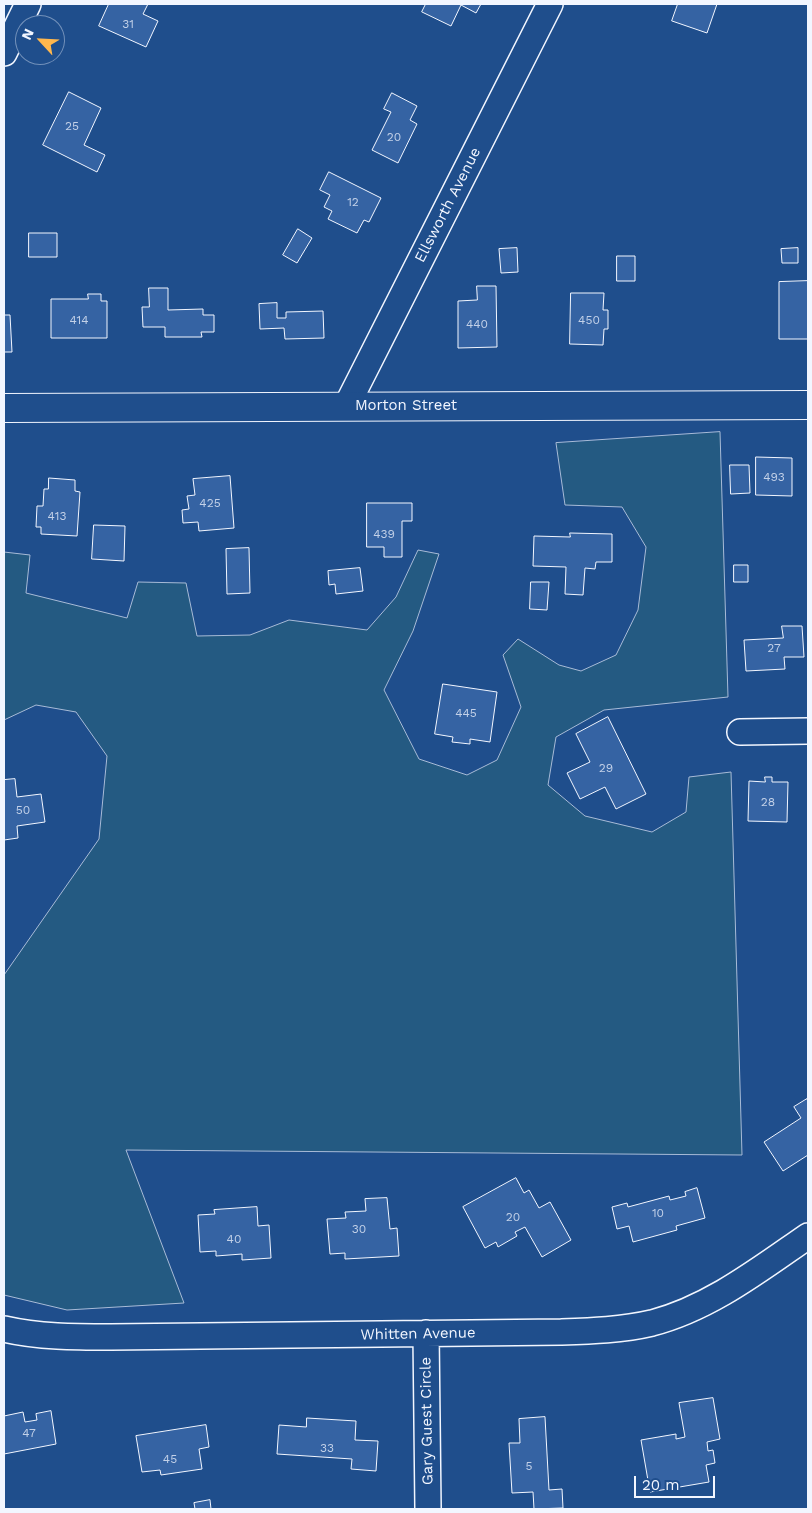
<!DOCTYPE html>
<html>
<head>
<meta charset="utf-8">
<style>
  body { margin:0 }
  #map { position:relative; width:812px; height:1513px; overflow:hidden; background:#1f4e8c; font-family:"Work Sans",sans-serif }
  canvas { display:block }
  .frame { position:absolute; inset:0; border:5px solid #f2f6ff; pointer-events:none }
  .north { position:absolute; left:15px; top:15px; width:50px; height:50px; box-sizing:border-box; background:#1f4e8c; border:1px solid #7391ba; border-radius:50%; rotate:295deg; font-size:14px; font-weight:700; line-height:20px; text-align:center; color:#f2f6ff }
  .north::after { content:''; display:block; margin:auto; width:18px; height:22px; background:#ffb74d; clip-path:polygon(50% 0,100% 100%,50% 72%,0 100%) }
  .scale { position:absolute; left:634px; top:1476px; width:81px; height:22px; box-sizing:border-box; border:2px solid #f2f6ff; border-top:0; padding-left:6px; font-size:15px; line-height:18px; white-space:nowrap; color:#f2f6ff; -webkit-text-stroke:4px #1f4e8c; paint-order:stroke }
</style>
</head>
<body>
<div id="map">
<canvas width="812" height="1513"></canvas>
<div class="frame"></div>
<div class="north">N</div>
<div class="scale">20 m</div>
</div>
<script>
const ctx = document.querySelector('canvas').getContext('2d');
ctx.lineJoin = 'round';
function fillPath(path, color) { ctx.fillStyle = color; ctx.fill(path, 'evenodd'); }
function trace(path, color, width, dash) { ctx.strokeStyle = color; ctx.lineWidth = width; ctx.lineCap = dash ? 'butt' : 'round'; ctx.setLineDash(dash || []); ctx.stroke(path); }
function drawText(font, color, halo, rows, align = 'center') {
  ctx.font = font + ' "Work Sans",sans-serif'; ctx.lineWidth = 4; ctx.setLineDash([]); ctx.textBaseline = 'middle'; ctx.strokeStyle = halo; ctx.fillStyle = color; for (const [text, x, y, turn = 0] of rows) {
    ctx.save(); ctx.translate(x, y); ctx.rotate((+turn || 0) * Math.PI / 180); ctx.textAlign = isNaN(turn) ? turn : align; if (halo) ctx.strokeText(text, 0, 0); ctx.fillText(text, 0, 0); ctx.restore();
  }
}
const green = new Path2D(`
  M 720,432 L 728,697 L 604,710 L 556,737 L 548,785 L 585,816 L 652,832 L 686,812 L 689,777 L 731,772 L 742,1155 L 126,1150 L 184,1303 L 67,1310 L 4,1295 L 4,975 L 99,839 L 107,756 L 76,712 L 36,705 L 4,720 L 4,552 L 30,555 L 26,593 L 127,618 L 138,582 L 186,583 L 197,636 L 250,635 L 289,620 L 367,630 L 396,597 L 418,550 L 439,554 L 413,631 L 384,690 L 419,759 L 467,775 L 497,760 L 521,707 L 503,655 L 518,639 L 559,665 L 581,671 L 616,655 L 638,610 L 646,547 L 622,507 L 565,505 L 556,443 Z`);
const building = new Path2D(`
  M 109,4 L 148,4 L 143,14 L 158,21 L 146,47 L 99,26 Z
  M 426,4 L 481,4 L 476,13 L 461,5 L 451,26 L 422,12 Z
  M 678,4 L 717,4 L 707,33 L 672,21 Z
  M 69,92 L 101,108 L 84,145 L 105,155 L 97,172 L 43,145 Z
  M 392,93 L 417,106 L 410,120 L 417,124 L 398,163 L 372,150 L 391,112 L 384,109 Z
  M 329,172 L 381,198 L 369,222 L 364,220 L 357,233 L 328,219 L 332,211 L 324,207 L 330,195 L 320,190 Z
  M 298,229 L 312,238 L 297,263 L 283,255 Z
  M 29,233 L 57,233 L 57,257 L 29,257 Z
  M 517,248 L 518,272 L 501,273 L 499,249 Z
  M 798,248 L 798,263 L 782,263 L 781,249 Z
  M 617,256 L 635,256 L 635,281 L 617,281 Z
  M 808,281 L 808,339 L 779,339 L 779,282 Z
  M 477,286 L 496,286 L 497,347 L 458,348 L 458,301 L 477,300 Z
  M 149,288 L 168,288 L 168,310 L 203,309 L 203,315 L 214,315 L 214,332 L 201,332 L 202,337 L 165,337 L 165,327 L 143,327 L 142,307 L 149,307 Z
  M 571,293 L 604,293 L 603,310 L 608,310 L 608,329 L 604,329 L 603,345 L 570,344 Z
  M 88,294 L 101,294 L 101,301 L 107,301 L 107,338 L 51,338 L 51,299 L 88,299 Z
  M 277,303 L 277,318 L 286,318 L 286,312 L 323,311 L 324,338 L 285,339 L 284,328 L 260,329 L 259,304 Z
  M 4,315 L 10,315 L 12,352 L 4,352 Z
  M 756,457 L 792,458 L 792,496 L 756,495 Z
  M 730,465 L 749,465 L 750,493 L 731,494 Z
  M 230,476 L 234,528 L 199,531 L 198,522 L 183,523 L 182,510 L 189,509 L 187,496 L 195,495 L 193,479 Z
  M 49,478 L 75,480 L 75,491 L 80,492 L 77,536 L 41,534 L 41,527 L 36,527 L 37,506 L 43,506 L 44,489 L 48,489 Z
  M 367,503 L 412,503 L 412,521 L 402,521 L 402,557 L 384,557 L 384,547 L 367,547 Z
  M 94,525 L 125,526 L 124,561 L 92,559 Z
  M 570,533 L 612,534 L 612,562 L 596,562 L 595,569 L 585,568 L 583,595 L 565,594 L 566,567 L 533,566 L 534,536 L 570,537 Z
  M 249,548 L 250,593 L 227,594 L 226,549 Z
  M 734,565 L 748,565 L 748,582 L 734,582 Z
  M 360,568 L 363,591 L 336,594 L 335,584 L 329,585 L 328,571 Z
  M 531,582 L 549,582 L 547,610 L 530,609 Z
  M 782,626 L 802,626 L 804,657 L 784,657 L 785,669 L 746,671 L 744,640 L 783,638 Z
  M 443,684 L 497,692 L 490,742 L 470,739 L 470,744 L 452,742 L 453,737 L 435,734 Z
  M 608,717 L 646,794 L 616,809 L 605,787 L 580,799 L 567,773 L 590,762 L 576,734 Z
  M 765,777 L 772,777 L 772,782 L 788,782 L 787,822 L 748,821 L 749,781 L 765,782 Z
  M 15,779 L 17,797 L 41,794 L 45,822 L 17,826 L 18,838 L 4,840 L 4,780 Z
  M 807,1099 L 808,1102 L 808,1155 L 783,1171 L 764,1142 L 801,1118 L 794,1107 Z
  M 516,1178 L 524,1193 L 529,1190 L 539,1208 L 550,1202 L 571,1240 L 542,1257 L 525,1227 L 515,1232 L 517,1236 L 498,1247 L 496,1242 L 485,1248 L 463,1207 Z
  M 697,1188 L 705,1218 L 676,1226 L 677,1230 L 633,1242 L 629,1226 L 617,1229 L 612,1207 L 627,1203 L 628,1207 L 669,1196 L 670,1200 L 686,1196 L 685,1192 Z
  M 387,1198 L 390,1229 L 397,1228 L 399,1256 L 345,1259 L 345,1253 L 330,1254 L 327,1219 L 346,1218 L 345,1212 L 366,1211 L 365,1199 Z
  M 257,1207 L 258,1226 L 269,1225 L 271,1258 L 242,1260 L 242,1254 L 216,1256 L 216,1251 L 200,1252 L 198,1215 L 215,1214 L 214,1210 Z
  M 713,1398 L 720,1439 L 707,1442 L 708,1451 L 713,1450 L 715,1463 L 706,1465 L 709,1482 L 650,1492 L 641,1440 L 676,1434 L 676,1439 L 685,1437 L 679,1403 Z
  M 51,1411 L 56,1444 L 4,1454 L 4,1416 L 23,1412 L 25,1422 L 37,1420 L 36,1414 Z
  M 545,1417 L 549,1490 L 562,1489 L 563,1508 L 534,1509 L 533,1492 L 512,1493 L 509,1443 L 520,1443 L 519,1419 Z
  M 307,1418 L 356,1421 L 355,1440 L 378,1441 L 376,1471 L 351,1469 L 352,1459 L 277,1454 L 279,1425 L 306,1427 Z
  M 206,1425 L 209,1447 L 199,1449 L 202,1469 L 161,1475 L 160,1470 L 142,1472 L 136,1436 Z
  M 210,1500 L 211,1509 L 195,1509 L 194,1503 Z`);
const street = new Path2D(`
  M 4,53 L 28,4
  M 346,407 L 550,4
  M 740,732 L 808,731
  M 4,1329 C 39,1337 75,1337 111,1337 L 561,1332 C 591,1331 622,1330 652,1323 C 710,1308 760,1269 808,1236
  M 426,1333 L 428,1509`);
const secondary = new Path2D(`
  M 4,408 L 808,405`);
const numberNames = [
  ["31",128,24],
  ["25",72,126],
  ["20",394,137],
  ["12",353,202],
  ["414",79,320],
  ["450",589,320],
  ["440",477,324],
  ["493",774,477],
  ["425",210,503],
  ["413",57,516],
  ["439",384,534],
  ["27",774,648],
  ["445",466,713],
  ["29",606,768],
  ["28",768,802],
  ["50",23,810],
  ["10",658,1213],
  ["20",513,1217],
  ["30",359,1229],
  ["40",234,1239],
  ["47",29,1433],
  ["33",327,1448],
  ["45",170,1459],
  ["5",529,1466]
];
const streetNames = [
  ["Ellsworth Avenue",448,205,-63],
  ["Morton Street",406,406],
  ["Whitten Avenue",418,1334,-1],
  ["Gary Guest Circle",427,1421,-91]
];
fillPath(green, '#245a82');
trace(green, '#a8bbd7', 1);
fillPath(building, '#3563a3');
trace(building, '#f2f6ff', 1);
trace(street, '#f2f6ff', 28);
trace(secondary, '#f2f6ff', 30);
trace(street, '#1f4e8c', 25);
trace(secondary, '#1f4e8c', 28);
drawText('12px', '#c3d1e8', null, numberNames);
drawText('15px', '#f2f6ff', '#1f4e8c', streetNames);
</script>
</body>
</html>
